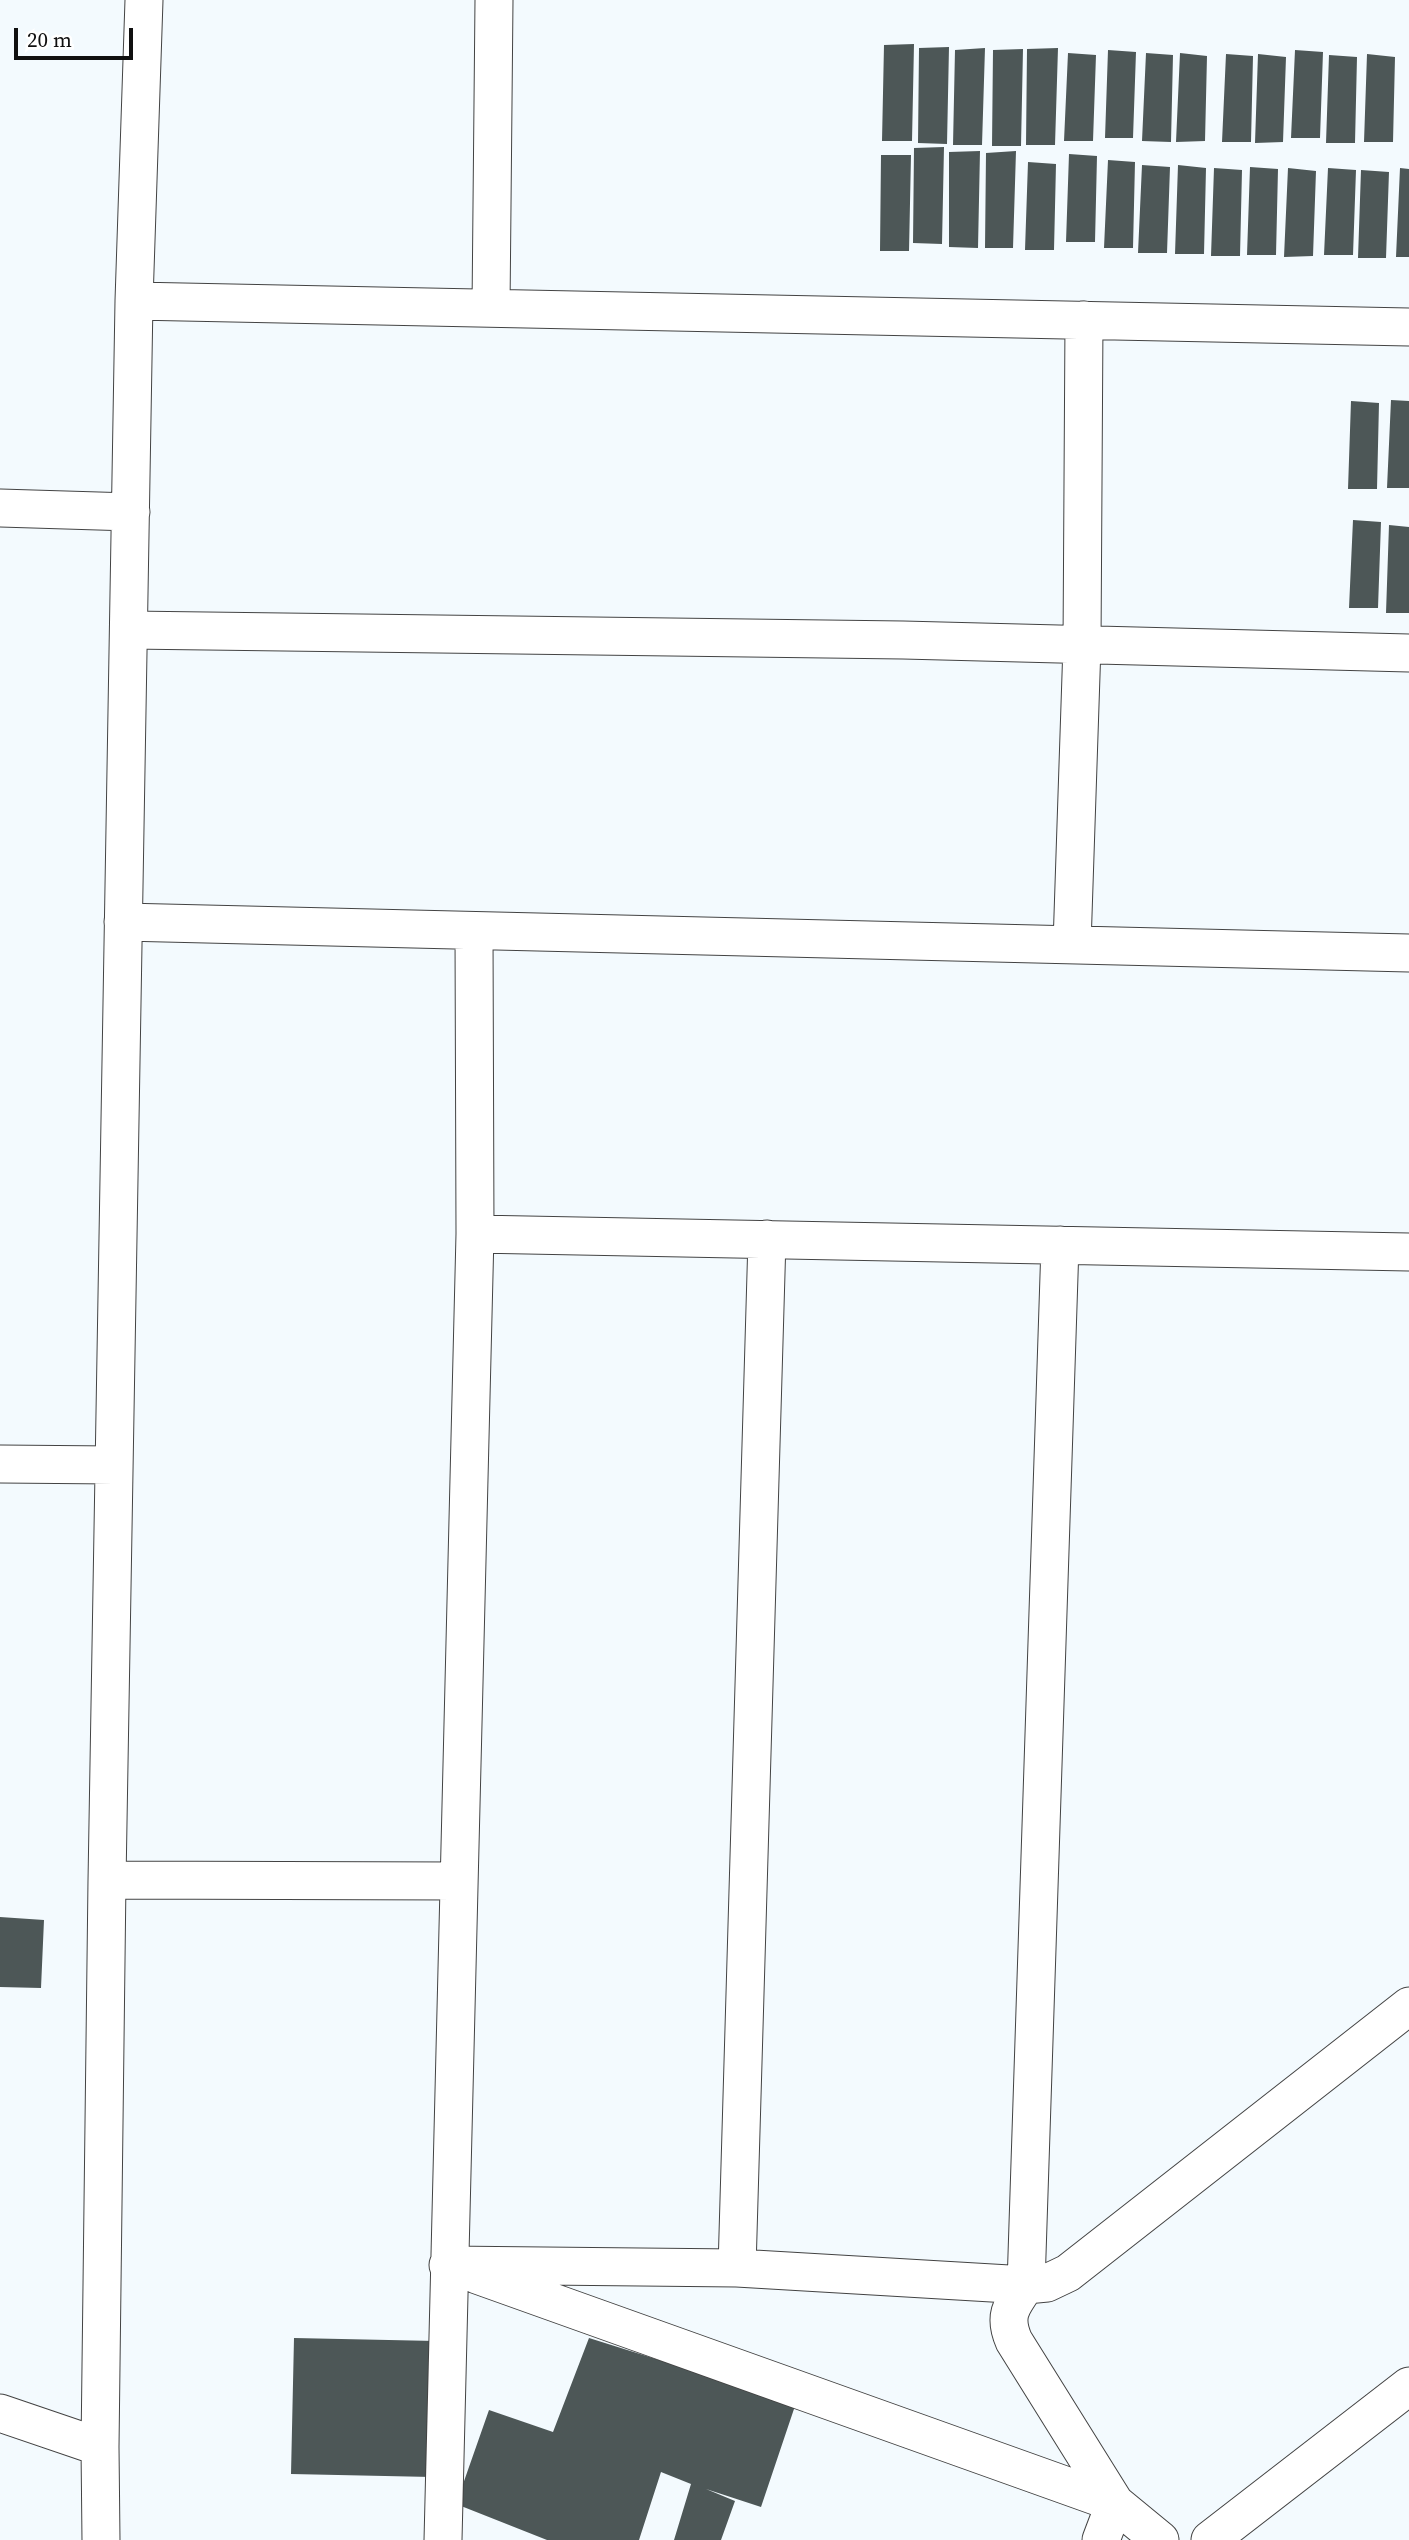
<!DOCTYPE html>
<html>
<head>
<meta charset="utf-8">
<style>
  body { margin:0 }
  #map { position:relative; width:1409px; height:2540px; overflow:hidden; background:#f3fafe; font-family:"Source Serif 4",serif }
  canvas { display:block }
  .scale { position:absolute; left:14px; top:28px; width:119px; height:32px; box-sizing:border-box; border:4px solid #101010; border-top:0; padding-left:9px; font-size:21px; line-height:24px; white-space:nowrap; color:#101010; -webkit-text-stroke:5px #fff; paint-order:stroke }
</style>
</head>
<body>
<div id="map">
<canvas width="1409" height="2540"></canvas>
<div class="scale">20 m</div>
</div>
<script>
const ctx = document.querySelector('canvas').getContext('2d');
ctx.lineJoin = 'round';
function fillPath(path, color) { ctx.fillStyle = color; ctx.fill(path, 'evenodd'); }
function trace(path, color, width, dash) { ctx.strokeStyle = color; ctx.lineWidth = width; ctx.lineCap = dash ? 'butt' : 'round'; ctx.setLineDash(dash || []); ctx.stroke(path); }
const building = new Path2D(`
  M 914,44 L 912,141 L 882,141 L 884,45 Z
  M 949,47 L 947,144 L 918,143 L 919,48 Z
  M 985,48 L 982,145 L 953,145 L 955,50 Z
  M 1058,48 L 1055,145 L 1026,145 L 1027,49 Z
  M 1023,49 L 1021,146 L 992,146 L 993,50 Z
  M 1108,50 L 1136,52 L 1133,138 L 1105,138 Z
  M 1295,50 L 1323,52 L 1320,138 L 1291,138 Z
  M 1068,53 L 1096,55 L 1093,141 L 1064,141 Z
  M 1146,53 L 1173,55 L 1171,142 L 1142,141 Z
  M 1180,53 L 1207,56 L 1205,141 L 1176,142 Z
  M 1226,54 L 1253,56 L 1251,142 L 1222,142 Z
  M 1258,54 L 1286,57 L 1283,142 L 1255,143 Z
  M 1367,54 L 1395,57 L 1393,142 L 1364,142 Z
  M 1329,55 L 1357,57 L 1355,143 L 1326,143 Z
  M 944,147 L 942,244 L 913,243 L 914,148 Z
  M 980,151 L 978,248 L 949,247 L 949,152 Z
  M 1016,151 L 1013,248 L 985,248 L 986,153 Z
  M 1069,154 L 1097,156 L 1095,242 L 1066,242 Z
  M 881,155 L 911,155 L 909,251 L 880,251 Z
  M 1108,160 L 1135,162 L 1133,248 L 1104,248 Z
  M 1028,162 L 1056,164 L 1054,250 L 1025,250 Z
  M 1142,165 L 1170,167 L 1167,253 L 1138,253 Z
  M 1178,165 L 1206,168 L 1204,254 L 1175,254 Z
  M 1250,167 L 1278,169 L 1276,255 L 1247,255 Z
  M 1214,168 L 1242,170 L 1240,256 L 1211,256 Z
  M 1288,168 L 1316,171 L 1313,256 L 1284,257 Z
  M 1328,168 L 1356,170 L 1353,255 L 1324,255 Z
  M 1400,168 L 1409,169 L 1409,257 L 1396,257 Z
  M 1361,170 L 1389,172 L 1386,258 L 1358,258 Z
  M 1391,400 L 1409,401 L 1409,488 L 1387,488 Z
  M 1351,401 L 1379,403 L 1377,489 L 1348,489 Z
  M 1353,520 L 1381,522 L 1378,608 L 1349,608 Z
  M 1389,525 L 1409,527 L 1409,613 L 1386,613 Z
  M 0,1917 L 44,1920 L 41,1988 L 0,1987 Z
  M 294,2338 L 436,2341 L 432,2477 L 291,2474 Z
  M 589,2338 L 796,2403 L 761,2507 L 706,2489 L 735,2501 L 721,2540 L 674,2540 L 691,2484 L 661,2472 L 639,2540 L 547,2540 L 456,2504 L 489,2410 L 553,2432 Z`);
const street = new Path2D(`
  M 134,301 L 1409,327
  M 491,308 L 494,0
  M 0,508 L 131,512
  M 129,630 L 903,640 L 1409,653
  M 123,922 L 1409,953
  M 1072,945 L 1082,645 L 1084,320
  M 475,1234 L 1409,1252
  M 1060,1245 L 1026,2285 C 1011,2306 1003,2316 1014,2341 L 1115,2503 L 1160,2540
  M 0,1464 L 114,1465
  M 107,1880 L 458,1881
  M 448,2265 L 737,2268 L 1026,2285 L 1047,2283 L 1068,2273 L 1409,2006
  M 737,2268 L 767,1239
  M 477,2275 L 1115,2503
  M 0,2413 L 100,2447
  M 101,2540 L 100,2447 L 107,1880 L 134,301 L 144,0
  M 443,2540 L 475,1234 L 474,931
  M 1101,2540 L 1115,2503
  M 1210,2540 L 1409,2386`);
fillPath(building, '#4d5757');
trace(street, '#434343', 39);
trace(street, '#fff', 37);
</script>
</body>
</html>
